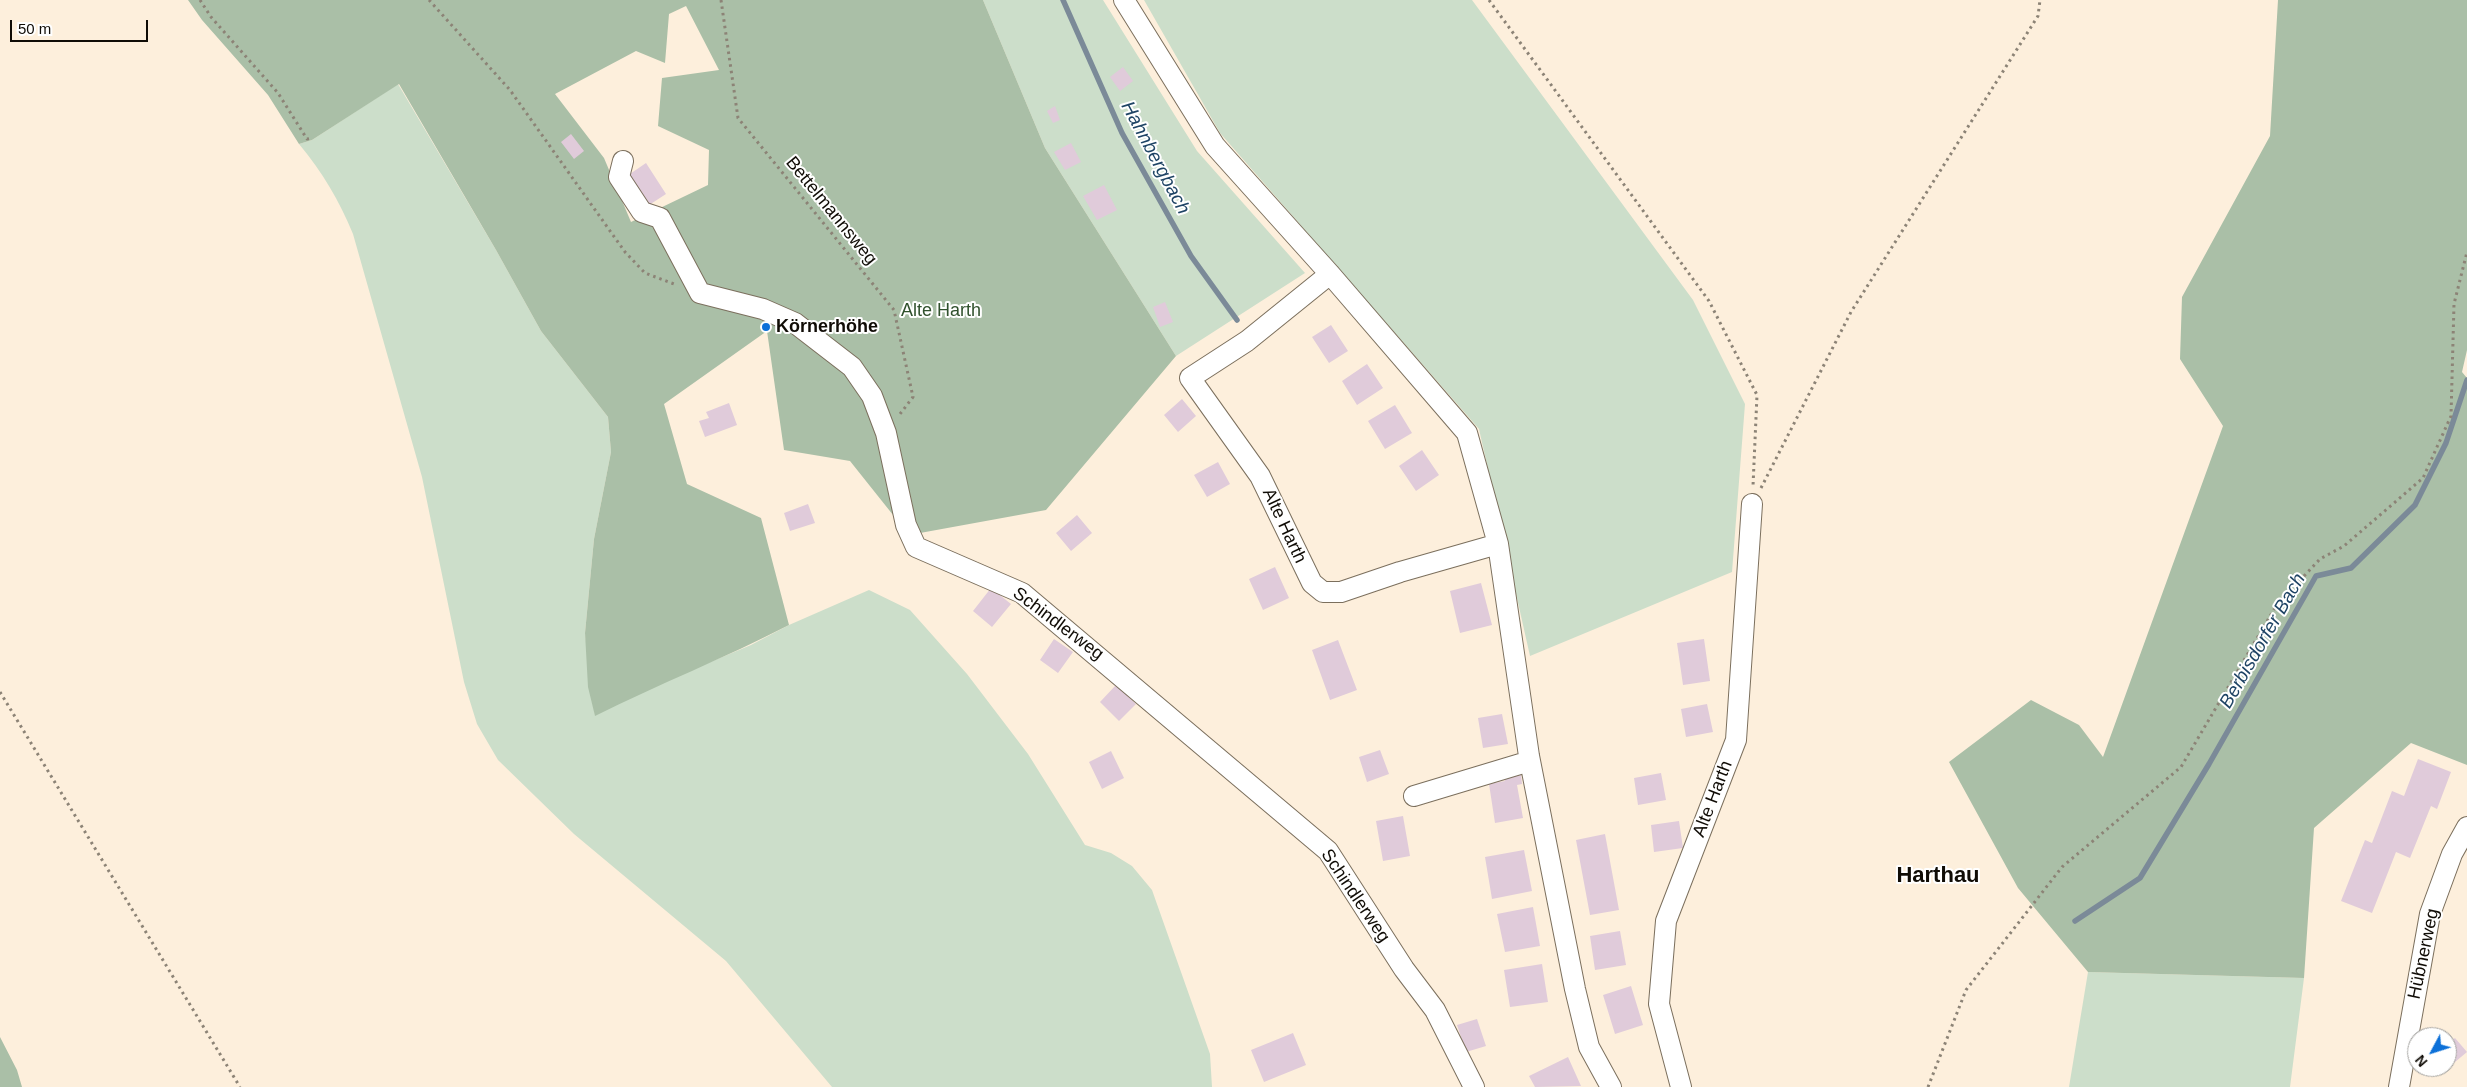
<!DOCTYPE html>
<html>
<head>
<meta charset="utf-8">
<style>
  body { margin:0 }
  #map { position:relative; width:2467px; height:1087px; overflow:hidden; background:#fdefdc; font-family:Helvetica,sans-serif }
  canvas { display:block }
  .north { position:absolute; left:2407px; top:1027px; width:50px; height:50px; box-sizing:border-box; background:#fff; border:1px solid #9f9e9b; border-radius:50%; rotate:230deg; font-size:14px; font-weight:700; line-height:20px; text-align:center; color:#100c06 }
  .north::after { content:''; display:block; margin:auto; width:18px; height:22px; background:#0c70d8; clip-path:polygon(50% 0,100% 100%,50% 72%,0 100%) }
  .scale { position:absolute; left:10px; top:20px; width:138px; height:22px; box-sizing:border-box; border:2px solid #100c06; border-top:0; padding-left:6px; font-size:15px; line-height:18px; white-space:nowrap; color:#100c06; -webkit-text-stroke:4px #fff; paint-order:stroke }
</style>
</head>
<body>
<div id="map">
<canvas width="2467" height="1087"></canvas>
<div class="north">N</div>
<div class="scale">50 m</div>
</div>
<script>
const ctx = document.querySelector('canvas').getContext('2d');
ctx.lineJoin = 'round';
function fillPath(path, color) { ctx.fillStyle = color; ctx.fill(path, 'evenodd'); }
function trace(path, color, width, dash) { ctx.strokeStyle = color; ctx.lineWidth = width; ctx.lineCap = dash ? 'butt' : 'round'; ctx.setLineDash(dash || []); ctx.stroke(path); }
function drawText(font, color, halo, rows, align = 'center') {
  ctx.font = font + ' Helvetica,sans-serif'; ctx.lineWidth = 4; ctx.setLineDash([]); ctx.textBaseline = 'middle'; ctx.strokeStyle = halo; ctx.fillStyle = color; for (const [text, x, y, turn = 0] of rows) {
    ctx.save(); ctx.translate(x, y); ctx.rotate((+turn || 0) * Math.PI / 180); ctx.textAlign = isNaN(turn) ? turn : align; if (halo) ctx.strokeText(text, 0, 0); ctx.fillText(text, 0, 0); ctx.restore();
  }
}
const green = new Path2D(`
  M 983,0 L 1103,0 L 1197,151 L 1305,273 L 1176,356 L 1045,148 Z
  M 1144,0 L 1472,0 L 1693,300 L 1745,404 L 1732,572 L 1530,656 L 1479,429 L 1220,133 Z
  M 398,84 L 496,250 L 541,331 L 608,417 L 611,452 L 594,539 L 585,633 L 595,715 L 660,683 L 751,645 L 789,625 L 869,590 L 910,610 L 967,674 L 1028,754 L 1085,845 L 1111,853 L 1132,866 L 1152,890 L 1210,1054 L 1212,1087 L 832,1087 L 726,961 L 574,834 L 498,760 L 477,724 L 464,682 L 422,477 L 353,234 C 339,200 323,173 299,144 L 312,140 Z
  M 2088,972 L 2304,978 L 2290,1087 L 2069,1087 Z`);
const forest = new Path2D(`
  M 188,0 L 983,0 L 1045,148 L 1176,356 L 1046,510 L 909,535 L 850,461 L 784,450 L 767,331 L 664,404 L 687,484 L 761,518 L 789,625 C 725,658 659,684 595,716 L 588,687 L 585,633 L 594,539 L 611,452 L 608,417 L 541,331 L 496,250 L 399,84 L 312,140 L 299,144 L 268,95 L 202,20 ZM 686,6 L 719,70 L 662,78 L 658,126 L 709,150 L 708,185 L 631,222 L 604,158 L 555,94 L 636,51 L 665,63 L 669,14 Z
  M 2278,0 L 2467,0 L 2467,350 L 2462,372 L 2467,378 L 2467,765 L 2411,743 L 2314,828 L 2304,978 L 2088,972 L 2018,888 L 1949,762 L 2031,700 L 2079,725 L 2103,757 L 2223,426 L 2180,359 L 2182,297 L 2270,136 Z
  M 0,1037 L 17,1070 L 22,1087 L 0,1087 Z`);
const stream = new Path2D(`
  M 1063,0 L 1122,133 L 1191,256 L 1237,320
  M 2075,921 L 2140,878 L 2209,764 L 2316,576 L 2351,568 L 2415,505 L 2446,443 L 2467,380`);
const building = new Path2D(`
  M 1123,67 L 1133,81 L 1120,91 L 1110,77 Z
  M 1055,106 L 1060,120 L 1053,123 L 1047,111 Z
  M 571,134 L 584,151 L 574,159 L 561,142 Z
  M 1071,143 L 1081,162 L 1065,170 L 1054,152 Z
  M 646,163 L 666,194 L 646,207 L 627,176 Z
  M 1104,185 L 1117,210 L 1097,220 L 1083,196 Z
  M 1165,302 L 1173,322 L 1160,327 L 1153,307 Z
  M 1331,325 L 1348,351 L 1329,363 L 1312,337 Z
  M 1367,364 L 1383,388 L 1357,405 L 1342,381 Z
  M 1182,399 L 1196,416 L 1178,432 L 1164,415 Z
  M 729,403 L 737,425 L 705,437 L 699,421 L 709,418 L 706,412 Z
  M 1395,405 L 1412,433 L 1385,449 L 1368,421 Z
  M 1422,450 L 1439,475 L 1416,491 L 1399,466 Z
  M 1218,462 L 1230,484 L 1207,497 L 1194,475 Z
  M 808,504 L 815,523 L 790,531 L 784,513 Z
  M 1077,515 L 1092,533 L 1071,551 L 1056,533 Z
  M 1275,567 L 1289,598 L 1263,610 L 1249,579 Z
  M 1481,583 L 1492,625 L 1460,633 L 1450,591 Z
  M 991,588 L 1011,604 L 992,627 L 973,611 Z
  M 1054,639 L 1073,652 L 1058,673 L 1040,660 Z
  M 1704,639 L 1710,681 L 1683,685 L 1677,643 Z
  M 1338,640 L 1357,690 L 1330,700 L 1312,650 Z
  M 1116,685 L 1136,704 L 1119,721 L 1100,702 Z
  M 1707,704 L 1713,732 L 1686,737 L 1681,709 Z
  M 1502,714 L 1508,744 L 1483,748 L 1478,718 Z
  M 1380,750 L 1389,774 L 1367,782 L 1359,757 Z
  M 1111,751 L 1124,778 L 1102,789 L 1089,762 Z
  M 2418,759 L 2451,772 L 2437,809 L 2431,806 L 2410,858 L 2396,852 L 2372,913 L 2341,901 L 2365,840 L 2372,843 L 2392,791 L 2404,796 Z
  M 1661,773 L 1666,800 L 1638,805 L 1634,778 Z
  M 1521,775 L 1522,784 L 1517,785 L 1523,818 L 1495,823 L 1489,784 L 1505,781 L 1504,778 Z
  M 1403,816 L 1410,856 L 1383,861 L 1376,821 Z
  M 1679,821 L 1683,848 L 1654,852 L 1651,825 Z
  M 1605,834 L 1619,910 L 1590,915 L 1576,840 Z
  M 1524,850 L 1532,891 L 1492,899 L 1485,857 Z
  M 1533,907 L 1540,946 L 1505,952 L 1497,914 Z
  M 1620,931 L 1626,965 L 1595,970 L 1590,936 Z
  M 1542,964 L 1548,1002 L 1510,1007 L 1504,970 Z
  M 1631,986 L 1643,1025 L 1615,1034 L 1603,995 Z
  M 1477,1019 L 1486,1046 L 1466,1052 L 1457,1025 Z
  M 1293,1033 L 1306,1065 L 1264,1082 L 1251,1050 Z
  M 2455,1038 L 2467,1052 L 2455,1062 L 2447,1052 L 2447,1044 Z
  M 1568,1057 L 1581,1086 L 1535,1087 L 1529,1076 Z`);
const path = new Path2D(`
  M 200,0 L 211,17 L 278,93 L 307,139 L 312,138
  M 429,0 L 510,90 L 625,252 L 645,273 L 674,284
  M 721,0 L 738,118 L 894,310 L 913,397 L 900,414
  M 1489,0 L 1709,301 L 1757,395 L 1753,486
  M 1761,488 L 1851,312 L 2038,16 L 2040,0
  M 0,692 L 240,1087
  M 1928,1087 L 1966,990 L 2062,867 L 2181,767 L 2276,606 L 2320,559 L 2344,546 L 2423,478 L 2451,416 L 2454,304 L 2467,252`);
const minor = new Path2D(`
  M 1124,0 L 1215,146 L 1330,274 L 1467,433 L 1498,544 L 1529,756 L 1575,989 L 1589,1047 L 1611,1087
  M 623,161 L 619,177 L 642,212 L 660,218 L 700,293 L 763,309 L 795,323 L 852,367 L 872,396 L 886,433 L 906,525 L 916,547 L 1022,593 L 1328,851 L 1404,969 L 1435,1010 L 1474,1087
  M 1330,274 L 1247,341 L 1190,378 L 1260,476 L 1312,583 L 1323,592 L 1341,592 L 1400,572 L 1498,544
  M 1414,796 L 1530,761
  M 1681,1087 L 1659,1004 L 1666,921 L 1736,740 L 1752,504
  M 2399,1087 L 2430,914 L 2452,854 L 2467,827`);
const markers = [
  [766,327,5,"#0c70d8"]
];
const streetNames = [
  ["Bettelmannsweg",831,211,51],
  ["Alte Harth",1284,526,65],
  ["Schindlerweg",1058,624,37],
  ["Alte Harth",1713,799,-69],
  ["Schindlerweg",1355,896,56],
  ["Hübnerweg",2424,954,-78]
];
const parkNames = [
  ["Alte Harth",941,311]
];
const poiNames = [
  ["Körnerhöhe",776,327]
];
const waterNames = [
  ["Hahnbergbach",1155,158,62],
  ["Berbisdorfer Bach",2263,641,-60]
];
const districtNames = [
  ["Harthau",1938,876]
];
fillPath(green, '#ccdeca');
fillPath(forest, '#aabfa7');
trace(stream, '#7b8a98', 5.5);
fillPath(building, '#e0cbda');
trace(minor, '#7b6f5d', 22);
trace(path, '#8c8376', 3, [2.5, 4]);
trace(minor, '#fff', 20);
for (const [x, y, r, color] of markers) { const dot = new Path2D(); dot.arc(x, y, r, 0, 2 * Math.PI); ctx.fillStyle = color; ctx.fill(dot); trace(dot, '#fff', 2); }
drawText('18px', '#100c06', '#fff', streetNames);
drawText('18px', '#30512d', '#fff', parkNames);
drawText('bold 18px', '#100c06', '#fff', poiNames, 'left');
drawText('italic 19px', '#1f4465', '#fff', waterNames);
drawText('bold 22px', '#100c06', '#fff', districtNames);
</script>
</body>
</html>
